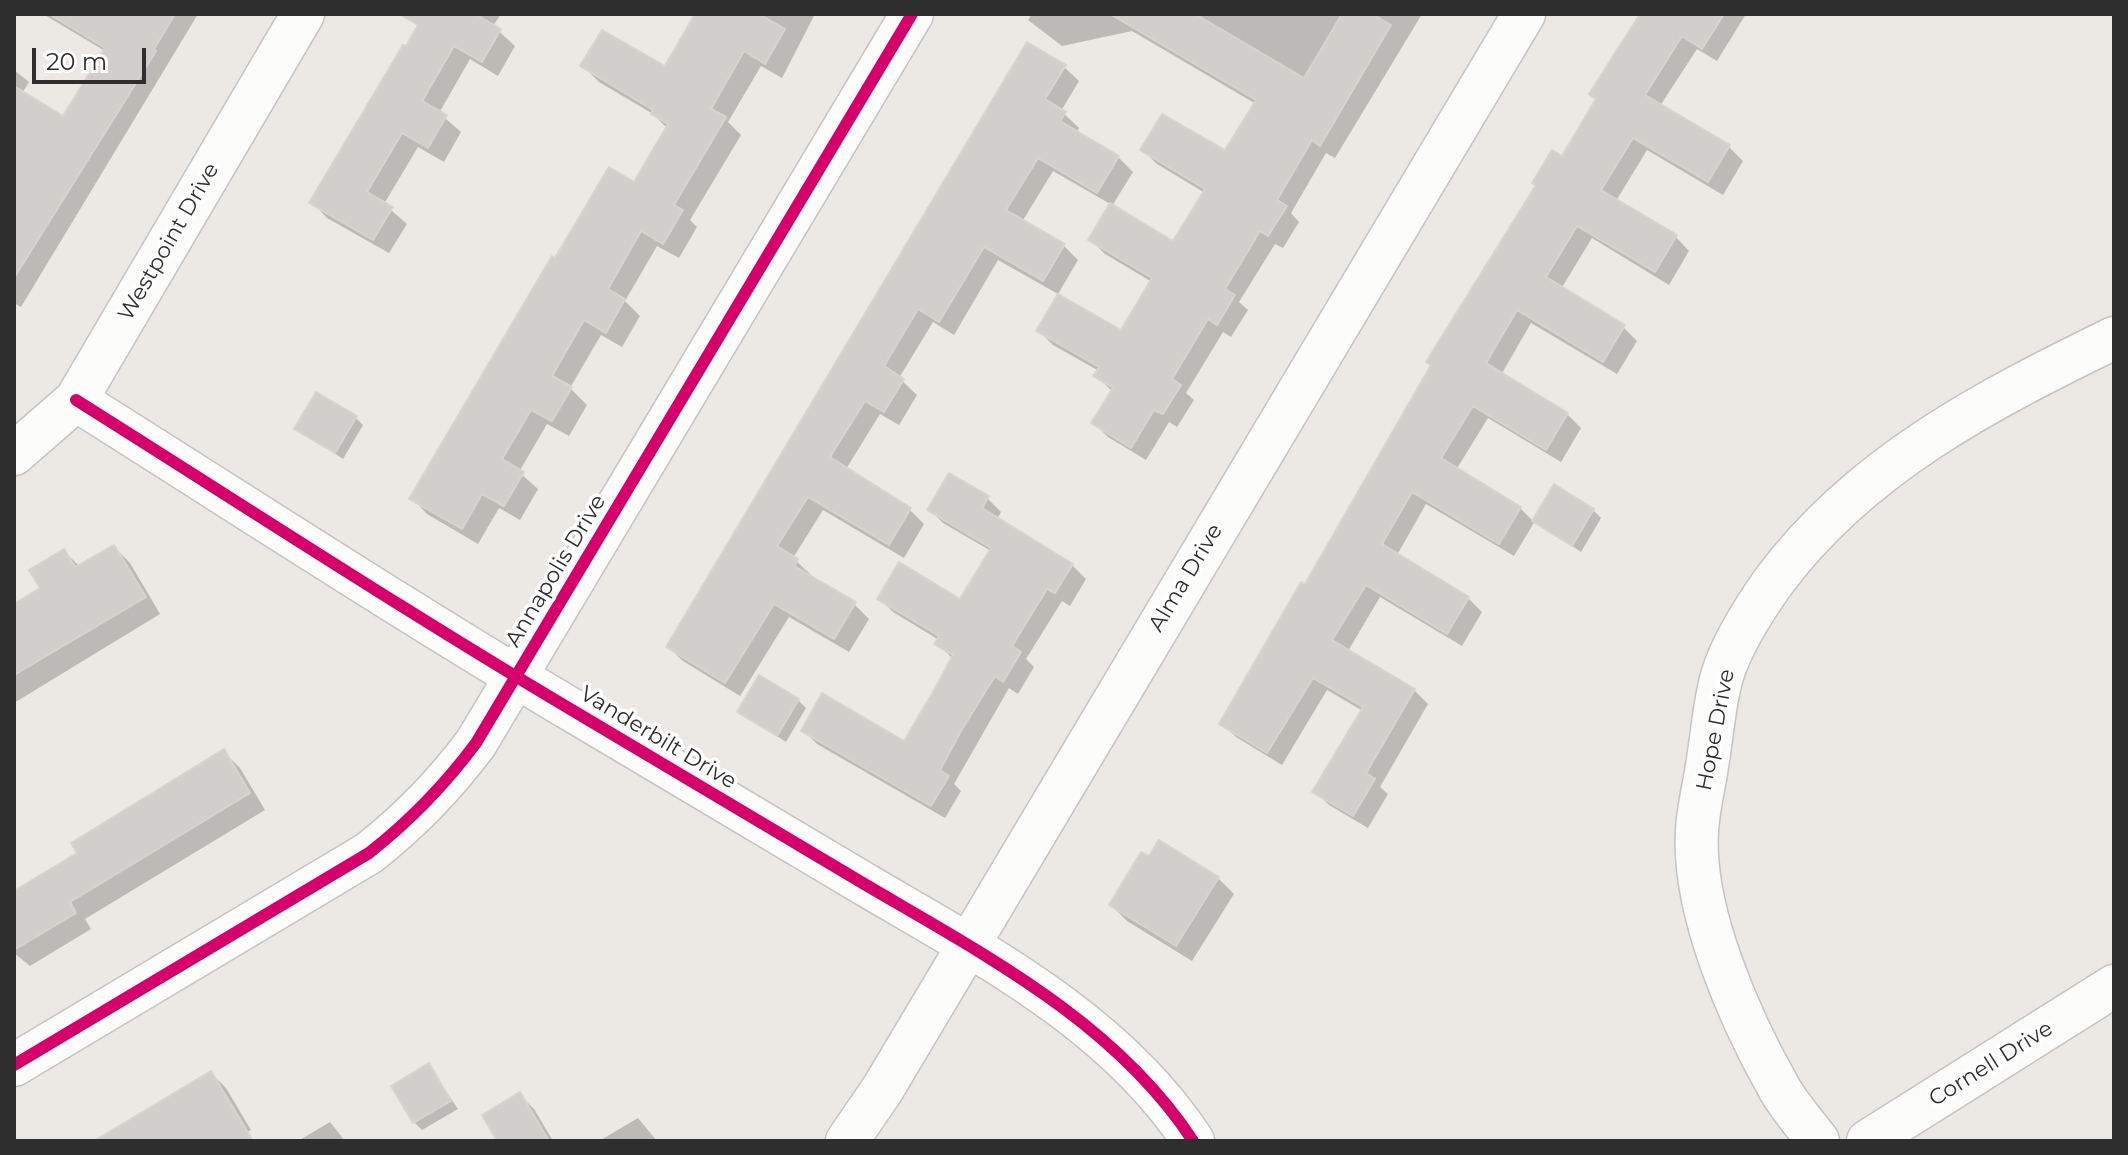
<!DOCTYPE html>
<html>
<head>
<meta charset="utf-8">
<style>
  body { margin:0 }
  #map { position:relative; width:2128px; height:1155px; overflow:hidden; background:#ece8e4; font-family:Montserrat,sans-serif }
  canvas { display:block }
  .frame { position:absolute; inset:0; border:16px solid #2e2e2e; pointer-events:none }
  .scale { position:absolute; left:32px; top:48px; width:114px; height:36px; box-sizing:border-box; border:4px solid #2e2e2e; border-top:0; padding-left:10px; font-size:24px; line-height:28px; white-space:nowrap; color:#2e2e2e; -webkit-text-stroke:6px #fff; paint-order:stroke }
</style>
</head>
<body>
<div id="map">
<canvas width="2128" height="1155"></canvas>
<div class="frame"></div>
<div class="scale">20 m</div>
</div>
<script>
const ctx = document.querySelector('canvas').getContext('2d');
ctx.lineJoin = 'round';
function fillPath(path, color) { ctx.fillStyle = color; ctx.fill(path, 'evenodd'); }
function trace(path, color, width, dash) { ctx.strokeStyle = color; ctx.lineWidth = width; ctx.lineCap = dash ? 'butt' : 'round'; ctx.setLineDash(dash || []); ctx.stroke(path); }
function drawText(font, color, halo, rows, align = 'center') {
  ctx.font = font + ' Montserrat,sans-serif'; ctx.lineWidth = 7; ctx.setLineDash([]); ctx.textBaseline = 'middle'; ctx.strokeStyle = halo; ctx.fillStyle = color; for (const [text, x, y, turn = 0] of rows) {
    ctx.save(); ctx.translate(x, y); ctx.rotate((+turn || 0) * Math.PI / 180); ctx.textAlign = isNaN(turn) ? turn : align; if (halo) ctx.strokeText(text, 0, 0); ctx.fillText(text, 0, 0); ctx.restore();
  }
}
const shadow = new Path2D(`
  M 43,14 L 198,14 L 21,307 L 14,303 L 14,190 L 105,51 Z
  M 428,14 L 501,14 L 493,26 L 515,46 L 498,76 L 470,59 L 439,113 L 461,132 L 444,162 L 418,147 L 384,204 L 407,224 L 389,253 L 327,218 L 312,202 Z
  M 698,14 L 815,14 L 782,78 L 761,66 L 728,122 L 741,135 L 690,220 L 697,227 L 679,258 L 657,246 L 625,301 L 640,316 L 622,347 L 601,335 L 570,388 L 587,405 L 569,436 L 547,424 L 519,472 L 538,489 L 520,520 L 499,508 L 478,544 L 427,514 L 412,498 L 556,260 L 635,184 L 668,129 L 653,114 L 599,82 L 583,66 L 666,69 Z
  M 1032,14 L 1422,14 L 1335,158 L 1326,153 L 1291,213 L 1299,222 L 1283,248 L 1275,244 L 1239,302 L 1248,310 L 1231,337 L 1223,332 L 1186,393 L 1194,400 L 1177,427 L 1169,422 L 1146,460 L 1108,437 L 1094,423 L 1113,392 L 1096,376 L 1099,371 L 1053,345 L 1039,331 L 1121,333 L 1152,282 L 1105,254 L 1091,240 L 1112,205 L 1053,171 L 1022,222 L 1064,246 L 1078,260 L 1058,294 L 998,260 L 954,335 L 933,322 L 899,378 L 917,395 L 899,425 L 880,414 L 846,469 L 910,510 L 924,524 L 904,558 L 823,510 L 793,558 L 811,575 L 810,578 L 854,604 L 869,619 L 849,652 L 789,617 L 740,696 L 683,661 L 668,647 L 1064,67 L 1079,81 L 1061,111 L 1079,128 L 1076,133 L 1118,157 L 1133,172 L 1112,206 L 1174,243 L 1205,193 L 1157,164 L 1143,150 L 1226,153 L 1256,104 L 1132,31 L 1062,46 L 1028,20 Z
  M 1642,14 L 1746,14 L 1717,61 L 1697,49 L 1660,106 L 1729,147 L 1743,161 L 1723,195 L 1647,150 L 1616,201 L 1676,237 L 1689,251 L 1669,285 L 1592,238 L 1561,289 L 1623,327 L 1637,341 L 1617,374 L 1531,323 L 1501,375 L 1567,414 L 1581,428 L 1561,462 L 1488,418 L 1456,470 L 1520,508 L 1534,522 L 1555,487 L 1593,510 L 1601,518 L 1581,552 L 1535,521 L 1514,556 L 1426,504 L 1397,555 L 1468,598 L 1482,612 L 1462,646 L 1380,597 L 1348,651 L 1414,690 L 1428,704 L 1380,787 L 1388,794 L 1368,828 L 1329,805 L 1315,791 L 1363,711 L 1327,690 L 1282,765 L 1236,737 L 1222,723 L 1302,585 L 1306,587 L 1433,366 L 1428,362 L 1538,186 L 1534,183 L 1553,153 L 1562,159 L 1598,100 L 1591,94 Z
  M 14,70 L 29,82 L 14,106 Z
  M 356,418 L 363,425 L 343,459 L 297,428 Z
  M 987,498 L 1001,512 L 997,519 L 1072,565 L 1086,579 L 1070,606 L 1062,601 L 1026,659 L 1034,667 L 1018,694 L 1009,688 L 954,784 L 961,791 L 945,818 L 817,744 L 803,730 L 904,744 L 953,659 L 937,643 L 939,640 L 893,612 L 880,599 L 961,601 L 991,551 L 943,523 L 929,509 Z
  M 114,547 L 130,563 L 160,614 L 14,703 L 14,606 L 42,589 L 64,551 L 80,567 Z
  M 798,700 L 806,708 L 786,742 L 740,712 Z
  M 224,752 L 240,768 L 265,810 L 85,919 L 91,929 L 30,966 L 14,953 L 14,893 L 79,853 Z
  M 1218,878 L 1234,894 L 1192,961 L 1127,921 L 1111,905 Z
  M 429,1066 L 458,1109 L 422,1130 L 414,1122 Z
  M 211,1073 L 226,1088 L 251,1130 L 233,1141 L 95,1141 Z
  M 520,1095 L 534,1109 L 553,1141 L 499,1141 Z
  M 638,1118 L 657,1141 L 599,1141 Z
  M 330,1122 L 345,1141 L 298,1141 Z`);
const building = new Path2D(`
  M 49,14 L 175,14 L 154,49 L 156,51 L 14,278 L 14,86 L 63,116 L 105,48 Z
  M 399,14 L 475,14 L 501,29 L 482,62 L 454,46 L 422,101 L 447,115 L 428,148 L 402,133 L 367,192 L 393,207 L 373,240 L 309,203 L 403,45 L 406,46 L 418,25 Z
  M 695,14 L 759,14 L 785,29 L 765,64 L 744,51 L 711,109 L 726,117 L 674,205 L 683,210 L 663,244 L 641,231 L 608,289 L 625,299 L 606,333 L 584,320 L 552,376 L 572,387 L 552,421 L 531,410 L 502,459 L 524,472 L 504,506 L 482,494 L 462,529 L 409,499 L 552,256 L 555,258 L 609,167 L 634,182 L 668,124 L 651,114 L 653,110 L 580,66 L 602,30 L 665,66 Z
  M 1110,14 L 1195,14 L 1304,78 L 1342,14 L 1372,14 L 1391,25 L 1320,146 L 1312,140 L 1277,200 L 1287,206 L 1268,236 L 1260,231 L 1225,289 L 1235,295 L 1217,325 L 1208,319 L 1172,379 L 1181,385 L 1163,414 L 1154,410 L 1131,448 L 1091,423 L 1113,388 L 1093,376 L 1099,367 L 1036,331 L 1058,294 L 1121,330 L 1152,278 L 1088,240 L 1110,203 L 1173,241 L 1205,189 L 1140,150 L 1162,114 L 1225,150 L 1256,100 Z
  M 1640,14 L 1724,14 L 1702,49 L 1682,36 L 1645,95 L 1730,145 L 1708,182 L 1633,138 L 1601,190 L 1677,235 L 1655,272 L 1577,226 L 1546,277 L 1625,325 L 1603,362 L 1517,310 L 1486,363 L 1568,413 L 1546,450 L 1473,406 L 1441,458 L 1521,507 L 1499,544 L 1412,492 L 1382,544 L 1469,597 L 1447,634 L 1366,585 L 1332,640 L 1415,689 L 1366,773 L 1375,779 L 1353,816 L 1312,792 L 1363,707 L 1313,678 L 1267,753 L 1219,724 L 1301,582 L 1305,584 L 1431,365 L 1426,362 L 1536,185 L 1532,183 L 1552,150 L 1562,156 L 1596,99 L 1589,94 Z
  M 1027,42 L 1066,65 L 1045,99 L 1066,112 L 1060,121 L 1119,156 L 1097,193 L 1038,158 L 1006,210 L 1065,244 L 1043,281 L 984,247 L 939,322 L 918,309 L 884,366 L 904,379 L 884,412 L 865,401 L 830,457 L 911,508 L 889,545 L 808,497 L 777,546 L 798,559 L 794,566 L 856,602 L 834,639 L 774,604 L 725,683 L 666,647 Z
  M 316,392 L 357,416 L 335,453 L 294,429 Z
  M 949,473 L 989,496 L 982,508 L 1073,564 L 1055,593 L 1047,589 L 1012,646 L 1021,652 L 1003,682 L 995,676 L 961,731 L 940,770 L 949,776 L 931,806 L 801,731 L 822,693 L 904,741 L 933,692 L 953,655 L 934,644 L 939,636 L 877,599 L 899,562 L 960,599 L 991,548 L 927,510 Z
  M 1554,484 L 1594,509 L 1572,546 L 1532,521 Z
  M 114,545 L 146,597 L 14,675 L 14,604 L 40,588 L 29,570 L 64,549 L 75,567 Z
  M 759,675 L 799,699 L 777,736 L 737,712 Z
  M 224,749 L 250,793 L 70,902 L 76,913 L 14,950 L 14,891 L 77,853 L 71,843 Z
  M 1159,840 L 1219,877 L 1176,946 L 1109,905 L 1141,852 L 1149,856 Z
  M 429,1063 L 451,1101 L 413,1123 L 391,1086 Z
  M 211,1071 L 253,1141 L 94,1141 Z
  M 520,1092 L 549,1141 L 497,1141 L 482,1115 Z`);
const minor = new Path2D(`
  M 76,400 C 246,507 414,617 587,719 C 680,775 773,830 866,885 C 985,955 1116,1023 1193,1141
  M 14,454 L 76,400 L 303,14
  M 14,1065 L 369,853 C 411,820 444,786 476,743 L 912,14
  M 847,1141 L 882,1090 L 1524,14
  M 1818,1141 C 1805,1124 1789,1106 1779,1088 C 1740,1019 1692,911 1697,831 C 1698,809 1704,787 1707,766 C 1712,737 1714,704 1722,676 C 1732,643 1754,609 1774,581 C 1860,465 1987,400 2114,338
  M 1868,1141 L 2114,986`);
const cycleway = new Path2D(`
  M 76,400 C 246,507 414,617 587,719 C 680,775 773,830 866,885 C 985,955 1116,1023 1193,1141
  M 14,1065 L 369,853 C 411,820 444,786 476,743 L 912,14`);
const streetNames = [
  ["Westpoint Drive",169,242,-60],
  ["Annapolis Drive",556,571,-59],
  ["Alma Drive",1186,578,-59],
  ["Hope Drive",1716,730,-79],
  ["Vanderbilt Drive",658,738,31],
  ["Cornell Drive",1991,1064,-32]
];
fillPath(shadow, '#0003');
fillPath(building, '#d1cecb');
trace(building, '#d7d4d0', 2);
trace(minor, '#c5c4c5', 45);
trace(minor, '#fcfcfb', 42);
trace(cycleway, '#d6006c', 12);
drawText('22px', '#2e2e2e', '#fff', streetNames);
</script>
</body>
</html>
